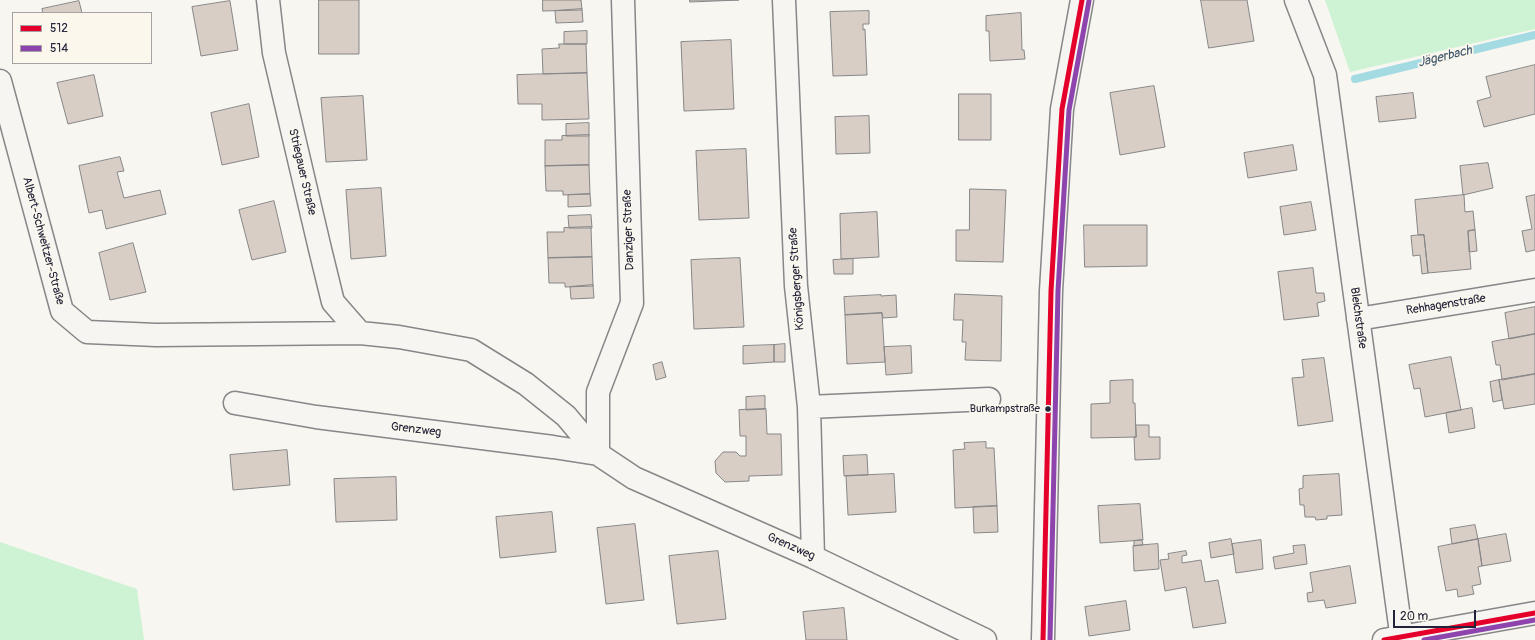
<!DOCTYPE html>
<html>
<head>
<meta charset="utf-8">
<style>
  body { margin:0 }
  #map { position:relative; width:1535px; height:640px; overflow:hidden; background:#f8f6f0; font-family:Pangolin,sans-serif }
  canvas { display:block }
  .legend { position:absolute; left:12px; top:12px; width:140px; height:52px; box-sizing:border-box; background:#fbf7ec; border:1px solid #a4a2a5; margin:0; padding:5px 7px; list-style:none; font-size:12px; color:#22223b }
  .legend li { display:flex; align-items:center; gap:8px; height:20px }
  .legend b { width:20px; border:1px solid #a4a2a5 }
  .scale { position:absolute; left:1393px; top:610px; width:83px; height:18px; box-sizing:border-box; border:2px solid #22223b; border-top:0; padding-left:5px; font-size:12px; line-height:14px; white-space:nowrap; color:#22223b; -webkit-text-stroke:3px #fbf7ec; paint-order:stroke }
</style>
</head>
<body>
<div id="map">
<canvas width="1535" height="640"></canvas>
<ul class="legend">
<li><b style="height:5px;background:#e4002b"></b>512</li>
<li><b style="height:5px;background:#8e44ad"></b>514</li>
</ul>
<div class="scale">20 m</div>
</div>
<script>
const ctx = document.querySelector('canvas').getContext('2d');
ctx.lineJoin = 'round';
function fillPath(path, color) { ctx.fillStyle = color; ctx.fill(path, 'evenodd'); }
function trace(path, color, width, dash) { ctx.strokeStyle = color; ctx.lineWidth = width; ctx.lineCap = dash ? 'butt' : 'round'; ctx.setLineDash(dash || []); ctx.stroke(path); }
function drawText(font, color, halo, rows, align = 'center') {
  ctx.font = font + ' Pangolin,sans-serif'; ctx.lineWidth = 3.5; ctx.setLineDash([]); ctx.textBaseline = 'middle'; ctx.strokeStyle = halo; ctx.fillStyle = color; for (const [text, x, y, turn = 0] of rows) {
    ctx.save(); ctx.translate(x, y); ctx.rotate((+turn || 0) * Math.PI / 180); ctx.textAlign = isNaN(turn) ? turn : align; if (halo) ctx.strokeText(text, 0, 0); ctx.fillText(text, 0, 0); ctx.restore();
  }
}
const green = new Path2D(`
  M 1325,0 L 1535,0 L 1535,29 L 1350,72 Z
  M 0,542 L 137,589 L 144,640 L 0,640 Z`);
const stream = new Path2D(`
  M 1355,79 L 1535,35`);
const building = new Path2D(`
  M 319,0 L 359,0 L 359,54 L 319,54 Z
  M 543,0 L 581,0 L 582,10 L 543,11 Z
  M 690,0 L 739,0 L 690,2 Z
  M 1201,0 L 1247,0 L 1254,41 L 1209,48 Z
  M 79,1 L 82,13 L 43,13 L 42,9 Z
  M 230,1 L 238,50 L 201,56 L 192,7 Z
  M 582,9 L 583,22 L 556,23 L 555,11 Z
  M 869,11 L 869,24 L 863,24 L 863,30 L 865,29 L 867,75 L 833,76 L 830,12 Z
  M 1021,13 L 1022,50 L 1024,50 L 1025,59 L 990,61 L 989,31 L 986,31 L 986,16 Z
  M 587,31 L 587,44 L 564,44 L 564,32 Z
  M 731,40 L 734,109 L 684,111 L 681,42 Z
  M 559,44 L 586,44 L 587,73 L 543,74 L 542,49 L 559,48 Z
  M 1535,65 L 1535,114 L 1484,127 L 1477,101 L 1491,97 L 1486,77 Z
  M 587,73 L 589,119 L 542,120 L 542,104 L 518,104 L 517,75 Z
  M 94,75 L 103,116 L 68,124 L 57,83 Z
  M 1154,86 L 1165,147 L 1120,155 L 1110,93 Z
  M 1413,93 L 1416,118 L 1379,122 L 1376,97 Z
  M 959,94 L 991,94 L 991,140 L 959,140 Z
  M 363,96 L 367,160 L 326,162 L 321,98 Z
  M 249,104 L 259,157 L 222,165 L 211,113 Z
  M 869,116 L 870,153 L 836,154 L 835,117 Z
  M 589,123 L 589,136 L 566,136 L 566,124 Z
  M 589,135 L 589,165 L 545,166 L 545,140 L 562,140 L 562,136 Z
  M 1293,145 L 1297,170 L 1248,178 L 1244,153 Z
  M 746,149 L 749,218 L 699,220 L 696,151 Z
  M 120,157 L 124,171 L 117,172 L 124,198 L 160,190 L 166,214 L 106,229 L 102,210 L 89,213 L 79,166 Z
  M 1488,163 L 1493,188 L 1463,195 L 1460,166 Z
  M 589,165 L 590,194 L 563,195 L 563,191 L 546,191 L 545,166 Z
  M 381,188 L 386,256 L 351,259 L 346,190 Z
  M 970,189 L 1006,190 L 1003,262 L 956,261 L 956,230 L 969,230 Z
  M 590,194 L 591,206 L 568,207 L 568,195 Z
  M 1464,195 L 1465,212 L 1473,211 L 1475,230 L 1468,231 L 1471,269 L 1428,273 L 1424,235 L 1418,235 L 1415,200 Z
  M 1535,195 L 1535,250 L 1526,252 L 1522,231 L 1532,229 L 1526,197 Z
  M 274,201 L 286,252 L 252,260 L 239,210 Z
  M 1311,202 L 1316,230 L 1284,235 L 1280,207 Z
  M 877,212 L 879,257 L 841,259 L 840,214 Z
  M 591,215 L 592,228 L 569,228 L 568,216 Z
  M 1084,225 L 1147,225 L 1147,266 L 1085,267 Z
  M 591,227 L 592,257 L 548,258 L 547,232 L 564,232 L 564,228 Z
  M 1475,230 L 1477,251 L 1469,252 L 1468,231 Z
  M 1424,235 L 1428,273 L 1422,274 L 1420,255 L 1413,256 L 1411,236 Z
  M 133,243 L 146,292 L 110,300 L 99,253 Z
  M 592,257 L 593,286 L 565,287 L 565,283 L 549,283 L 548,258 Z
  M 740,258 L 744,327 L 694,329 L 691,260 Z
  M 853,259 L 853,274 L 834,274 L 833,260 Z
  M 1313,268 L 1316,293 L 1324,293 L 1325,301 L 1317,303 L 1319,316 L 1284,320 L 1278,272 Z
  M 593,285 L 594,298 L 571,299 L 570,287 Z
  M 955,294 L 1002,296 L 1001,361 L 965,360 L 966,342 L 962,342 L 963,320 L 954,320 Z
  M 881,295 L 881,296 L 896,295 L 897,317 L 883,318 L 882,313 L 845,315 L 844,297 Z
  M 1535,307 L 1535,334 L 1509,339 L 1505,313 Z
  M 882,313 L 885,362 L 847,364 L 845,315 Z
  M 1535,334 L 1535,374 L 1502,380 L 1500,365 L 1496,365 L 1492,342 Z
  M 785,344 L 785,362 L 774,362 L 774,345 Z
  M 774,345 L 774,362 L 743,364 L 743,346 Z
  M 911,346 L 912,373 L 886,375 L 884,347 Z
  M 1451,357 L 1461,410 L 1425,417 L 1420,388 L 1414,389 L 1409,365 Z
  M 1324,358 L 1333,421 L 1298,426 L 1292,378 L 1304,377 L 1302,360 Z
  M 662,362 L 666,377 L 656,380 L 653,365 Z
  M 1535,374 L 1535,404 L 1504,409 L 1499,380 Z
  M 1133,380 L 1133,403 L 1135,403 L 1136,437 L 1091,438 L 1091,404 L 1110,403 L 1110,381 Z
  M 1499,380 L 1502,400 L 1493,402 L 1490,382 Z
  M 765,396 L 765,409 L 746,410 L 746,397 Z
  M 1472,408 L 1475,428 L 1449,433 L 1446,413 Z
  M 766,409 L 767,434 L 781,434 L 782,475 L 749,476 L 749,481 L 725,482 L 716,473 L 715,461 L 723,452 L 736,452 L 740,456 L 746,456 L 746,436 L 740,436 L 739,410 Z
  M 1136,425 L 1149,425 L 1149,437 L 1160,437 L 1160,459 L 1135,460 L 1134,437 L 1136,437 Z
  M 986,442 L 986,448 L 994,448 L 997,506 L 955,508 L 953,450 L 965,449 L 964,443 Z
  M 287,450 L 290,485 L 233,490 L 230,455 Z
  M 867,455 L 868,475 L 844,476 L 843,456 Z
  M 894,474 L 896,512 L 848,515 L 846,476 Z
  M 1339,474 L 1342,515 L 1327,516 L 1327,519 L 1316,520 L 1315,517 L 1305,517 L 1304,505 L 1300,505 L 1299,489 L 1303,488 L 1303,476 Z
  M 396,477 L 397,520 L 336,522 L 334,479 Z
  M 1140,504 L 1143,540 L 1100,543 L 1098,506 Z
  M 997,506 L 998,532 L 974,533 L 973,507 Z
  M 552,512 L 556,552 L 500,558 L 496,517 Z
  M 635,524 L 644,600 L 606,604 L 597,528 Z
  M 1475,525 L 1478,539 L 1452,544 L 1450,529 Z
  M 1506,534 L 1511,561 L 1482,566 L 1478,539 Z
  M 1231,539 L 1234,554 L 1211,558 L 1209,543 Z
  M 1478,539 L 1482,566 L 1478,567 L 1481,584 L 1472,586 L 1474,594 L 1458,597 L 1457,589 L 1446,591 L 1438,547 Z
  M 1142,540 L 1143,545 L 1134,546 L 1134,541 Z
  M 1261,540 L 1263,569 L 1236,573 L 1232,544 Z
  M 1158,544 L 1159,569 L 1134,571 L 1133,546 Z
  M 1305,545 L 1307,564 L 1275,569 L 1273,557 L 1294,553 L 1293,546 Z
  M 718,551 L 726,619 L 677,624 L 669,556 Z
  M 1186,551 L 1187,555 L 1182,556 L 1182,563 L 1201,560 L 1205,582 L 1218,580 L 1226,623 L 1193,628 L 1186,587 L 1165,591 L 1160,560 L 1169,559 L 1168,554 Z
  M 1350,566 L 1356,603 L 1326,608 L 1324,600 L 1308,602 L 1307,593 L 1313,592 L 1310,573 Z
  M 1126,601 L 1130,630 L 1089,636 L 1085,607 Z
  M 844,608 L 847,640 L 806,640 L 803,612 Z`);
const minor = new Path2D(`
  M 268,0 L 274,53 L 320,249 L 333,302 L 360,333
  M 784,0 L 796,286 L 809,407 L 813,557
  M 1296,0 L 1325,75 L 1402,640
  M 0,81 L 62,311 L 87,332 L 156,335 L 360,333 L 399,337 L 471,350 L 526,384 L 566,416 L 598,454 L 634,478 L 813,557 L 985,640
  M 1358,319 L 1535,290
  M 235,403 L 316,417 L 553,447 L 598,454 L 598,392 L 632,303 L 623,0
  M 809,407 L 989,399
  M 1043,640 L 1051,291 L 1062,109 L 1082,0
  M 1384,640 L 1535,613`);
const bus1 = new Path2D(`
  M 1043,640 L 1051,291 L 1062,109 L 1082,0
  M 1384,640 L 1535,613`);
const bus2 = new Path2D(`
  M 1050,640 L 1058,291 L 1069,110 L 1089,1
  M 1424,640 L 1535,620`);
const markers = [
  [1048,409,3.5,"#22223b"]
];
const busNames = [
  ["Burkampstraße",1040,409]
];
const streetNames = [
  ["Striegauer Straße",302,172,77],
  ["Danziger Straße",629,230,-92],
  ["Albert-Schweitzer-Straße",43,241,75],
  ["Königsberger Straße",797,279,-94],
  ["Rehhagenstraße",1446,305,-9],
  ["Bleichstraße",1358,318,82],
  ["Grenzweg",416,430,7],
  ["Grenzweg",791,547,24]
];
const waterNames = [
  ["Jägerbach",1445,57,-14]
];
fillPath(green, '#cdf3d4');
trace(stream, '#a4dbe3', 8);
fillPath(building, '#d8cec6');
trace(building, '#878688', 1);
trace(minor, '#878688', 25);
trace(minor, '#f6f5f1', 22);
trace(bus1, '#e4002b', 5);
trace(bus2, '#8e44ad', 5);
for (const [x, y, r, color] of markers) { const dot = new Path2D(); dot.arc(x, y, r, 0, 2 * Math.PI); ctx.fillStyle = color; ctx.fill(dot); trace(dot, '#fbf7ec', 1.5); }
drawText('11px', '#22223b', '#fbf7ec', busNames, 'right');
drawText('12px', '#22223b', '#fbf7ec', streetNames);
drawText('italic 13px', '#3e566c', '#fbf7ec', waterNames);
</script>
</body>
</html>
